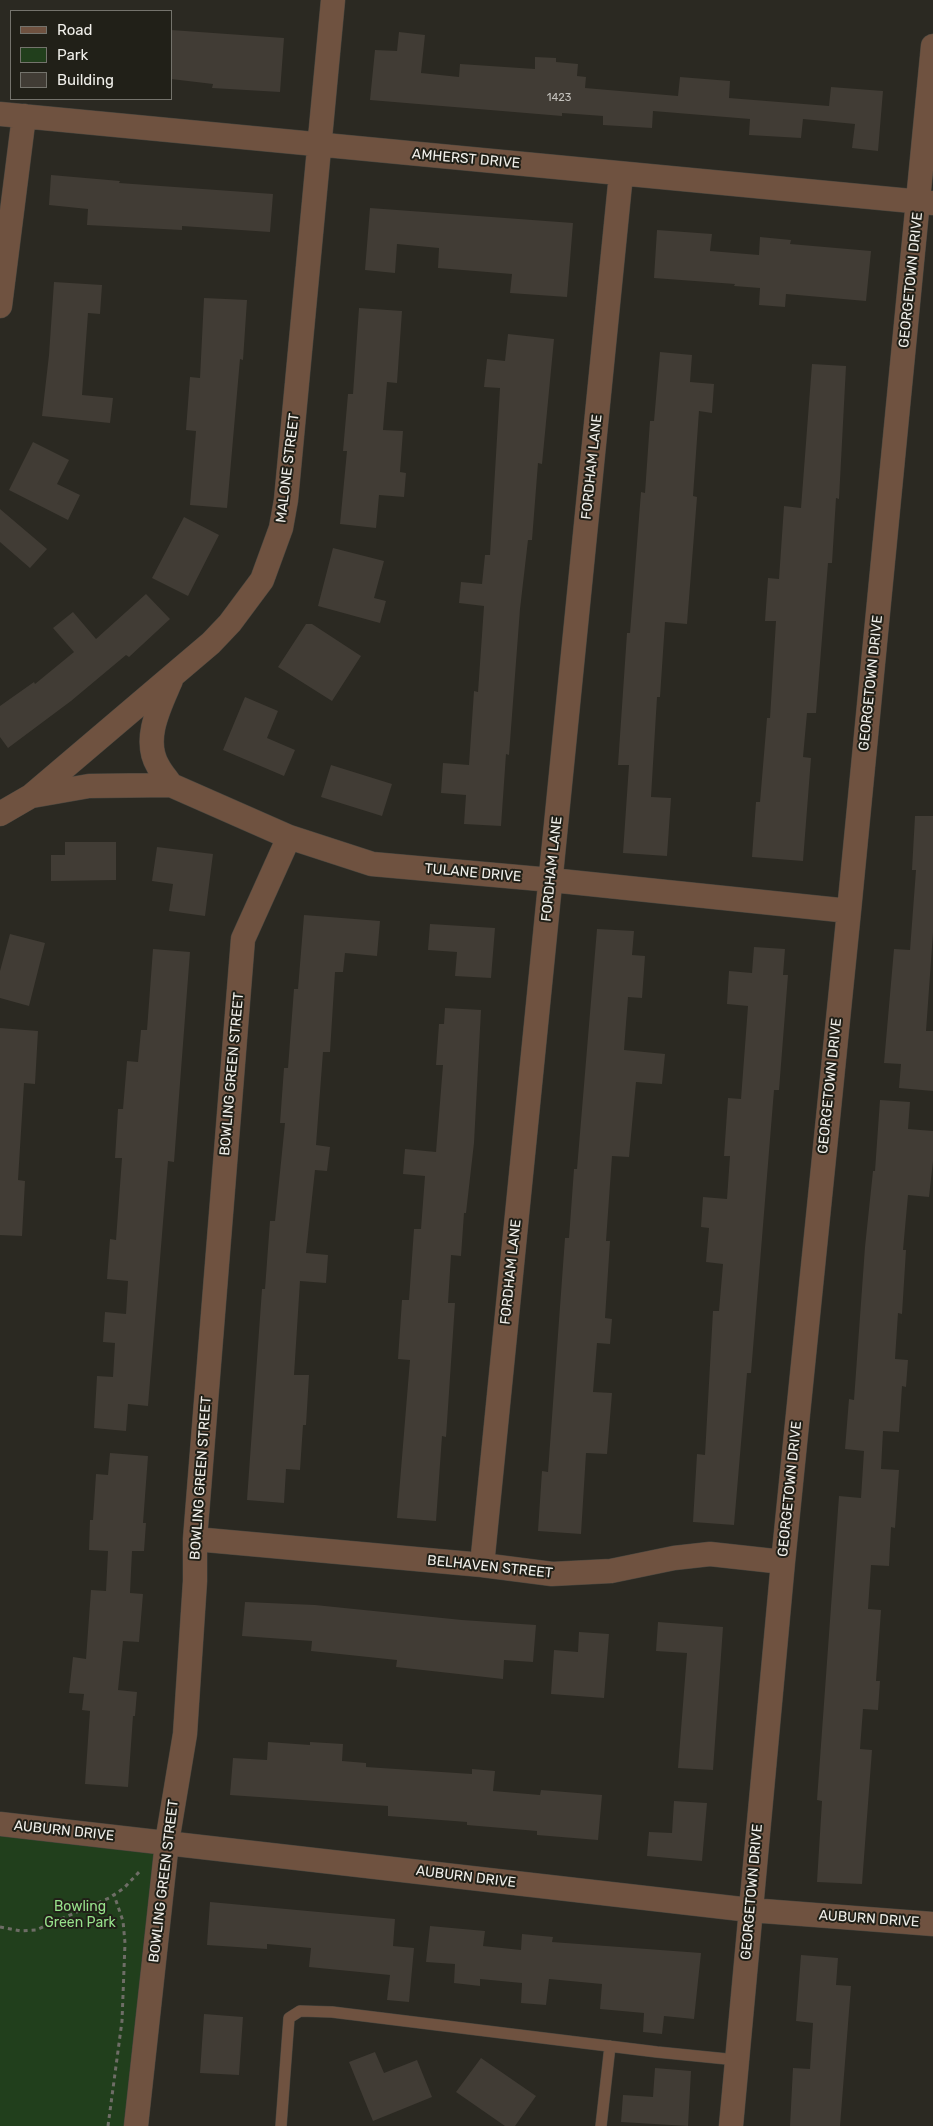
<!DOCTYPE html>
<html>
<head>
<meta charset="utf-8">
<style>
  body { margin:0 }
  #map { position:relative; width:933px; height:2126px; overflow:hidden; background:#2b2922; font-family:Rubik,sans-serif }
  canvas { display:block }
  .legend { position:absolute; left:10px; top:10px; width:162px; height:90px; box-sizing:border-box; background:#212018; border:1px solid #74736c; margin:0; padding:6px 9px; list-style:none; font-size:15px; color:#f0efea }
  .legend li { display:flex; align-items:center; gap:10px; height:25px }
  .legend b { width:25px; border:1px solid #74736c }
</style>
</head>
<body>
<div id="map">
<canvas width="933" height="2126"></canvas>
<ul class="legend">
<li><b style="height:6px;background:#6f5240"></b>Road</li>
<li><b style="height:14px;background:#213f1c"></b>Park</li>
<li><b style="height:14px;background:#413c35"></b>Building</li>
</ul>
</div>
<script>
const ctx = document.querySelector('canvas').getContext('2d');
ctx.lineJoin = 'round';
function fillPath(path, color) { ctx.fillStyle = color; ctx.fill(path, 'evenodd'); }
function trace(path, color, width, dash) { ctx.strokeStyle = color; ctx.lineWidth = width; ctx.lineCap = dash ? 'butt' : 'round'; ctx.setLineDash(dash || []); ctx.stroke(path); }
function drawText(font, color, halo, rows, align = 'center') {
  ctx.font = font + ' Rubik,sans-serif'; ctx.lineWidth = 4; ctx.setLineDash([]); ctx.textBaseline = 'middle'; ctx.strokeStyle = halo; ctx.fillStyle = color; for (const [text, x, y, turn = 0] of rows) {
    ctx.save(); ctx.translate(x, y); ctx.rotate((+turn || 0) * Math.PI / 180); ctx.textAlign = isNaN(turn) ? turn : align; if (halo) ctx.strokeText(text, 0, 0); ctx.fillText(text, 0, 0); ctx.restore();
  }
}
const green = new Path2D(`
  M 0,1824 L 167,1842 L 139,2126 L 0,2126 Z`);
const building = new Path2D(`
  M 171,30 L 284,38 L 280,92 L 212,88 L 213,84 L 171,79 Z
  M 399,32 L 425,35 L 421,73 L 459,77 L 460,64 L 535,69 L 535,57 L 556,58 L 556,62 L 578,64 L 577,76 L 586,77 L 585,88 L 678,96 L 680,77 L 730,81 L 729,98 L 829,106 L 831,87 L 883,91 L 878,151 L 852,148 L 855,124 L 803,119 L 801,138 L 749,135 L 750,119 L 653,111 L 652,128 L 603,125 L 603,116 L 562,113 L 562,116 L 370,100 L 375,50 L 397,51 Z
  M 51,175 L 120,181 L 119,183 L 273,194 L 270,232 L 182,226 L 182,230 L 87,225 L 88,209 L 49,205 Z
  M 370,208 L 573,223 L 567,297 L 510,293 L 512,274 L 438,268 L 439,248 L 397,244 L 395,273 L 365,270 Z
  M 657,230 L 712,234 L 710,251 L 759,255 L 760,237 L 791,240 L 790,244 L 871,251 L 866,301 L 786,294 L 785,307 L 759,305 L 760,288 L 734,286 L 735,284 L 654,278 Z
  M 54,282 L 102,285 L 100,314 L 88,313 L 82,395 L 113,398 L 110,423 L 42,416 L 49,355 Z
  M 204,298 L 247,300 L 243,360 L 240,359 L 227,508 L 190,505 L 196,431 L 186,430 L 190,377 L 200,378 Z
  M 359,308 L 402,311 L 397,383 L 387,382 L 383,430 L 403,431 L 400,472 L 406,473 L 404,497 L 379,495 L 376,528 L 340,524 L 347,451 L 343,451 L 348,394 L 353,394 Z
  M 508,334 L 554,339 L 542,464 L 538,463 L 532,540 L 528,540 L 520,609 L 509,755 L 506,754 L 501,826 L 464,824 L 466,795 L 441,793 L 443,763 L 469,765 L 474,691 L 478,692 L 484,606 L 459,603 L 461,582 L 482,584 L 485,555 L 490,555 L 500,388 L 484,387 L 487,359 L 505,361 Z
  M 660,352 L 692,355 L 690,382 L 714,384 L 712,413 L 699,411 L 693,496 L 697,497 L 687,624 L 665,622 L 660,697 L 657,697 L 651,797 L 671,798 L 667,856 L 623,853 L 629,765 L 618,765 L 627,633 L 630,633 L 641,492 L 645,493 L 650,421 L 654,421 Z
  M 812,364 L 846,366 L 839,499 L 836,498 L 832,563 L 828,563 L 816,713 L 807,713 L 803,757 L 811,758 L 803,861 L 752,857 L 756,802 L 760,802 L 767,718 L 770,718 L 776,621 L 765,621 L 768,578 L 779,579 L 784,506 L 801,508 Z
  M 33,442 L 69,460 L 57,484 L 80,495 L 68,520 L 9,490 Z
  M 0,509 L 47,549 L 30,568 L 0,542 Z
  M 184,517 L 219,535 L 188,596 L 152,578 Z
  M 333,548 L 384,561 L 374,598 L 386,601 L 380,623 L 318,606 Z
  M 146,594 L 170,619 L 129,657 L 126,655 L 71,701 L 8,748 L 0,737 L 0,706 L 34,682 L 35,684 L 74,652 L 53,628 L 73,612 L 96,639 Z
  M 306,624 L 312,624 L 361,656 L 332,701 L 278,667 Z
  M 245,697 L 278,711 L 267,738 L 295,750 L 284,776 L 223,750 Z
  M 331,765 L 392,784 L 382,816 L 321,797 Z
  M 915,816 L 933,816 L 933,933 L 926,1031 L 933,1031 L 933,1091 L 899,1088 L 901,1064 L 884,1063 L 894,949 L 910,950 L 916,870 L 912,870 Z
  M 65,842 L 116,842 L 116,880 L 51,881 L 51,855 L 65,855 Z
  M 157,847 L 213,854 L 205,916 L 169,911 L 173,884 L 152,881 Z
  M 304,915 L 380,921 L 377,956 L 345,953 L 343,972 L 335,972 L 330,1052 L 323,1052 L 316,1145 L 330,1147 L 327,1171 L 315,1170 L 306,1253 L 328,1255 L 326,1283 L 300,1281 L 294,1375 L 309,1375 L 306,1425 L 303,1425 L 300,1470 L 286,1469 L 284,1503 L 247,1500 L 262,1289 L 265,1289 L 270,1221 L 275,1221 L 285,1123 L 280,1123 L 284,1068 L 288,1068 L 294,989 L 298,989 Z
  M 430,924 L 495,928 L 491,978 L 455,976 L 457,952 L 428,950 Z
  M 597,929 L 634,931 L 632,955 L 645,956 L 642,998 L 628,997 L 624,1050 L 665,1054 L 662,1084 L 636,1082 L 629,1157 L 612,1156 L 606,1241 L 610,1241 L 605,1318 L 612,1319 L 610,1344 L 597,1343 L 593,1392 L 612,1393 L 607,1454 L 586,1453 L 581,1534 L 538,1531 L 542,1471 L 548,1472 L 565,1238 L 569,1238 L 574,1169 L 577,1169 Z
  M 10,934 L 45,943 L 29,1006 L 0,998 L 0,971 Z
  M 754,947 L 785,949 L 783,975 L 788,975 L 779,1090 L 774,1090 L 751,1373 L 747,1373 L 734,1525 L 693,1522 L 697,1454 L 705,1455 L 713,1311 L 719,1311 L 723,1264 L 706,1262 L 709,1228 L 701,1227 L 703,1197 L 727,1199 L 730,1156 L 724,1156 L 728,1098 L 741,1099 L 748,1006 L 727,1004 L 729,971 L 752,973 Z
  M 153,949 L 190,952 L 174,1162 L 168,1161 L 148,1406 L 128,1404 L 126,1431 L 94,1428 L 97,1376 L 113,1377 L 115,1343 L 103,1342 L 105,1312 L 126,1314 L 128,1281 L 107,1279 L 110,1239 L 116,1240 L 122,1158 L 115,1158 L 118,1109 L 123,1109 L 127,1061 L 138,1062 L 141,1030 L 147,1030 Z
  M 445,1008 L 481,1010 L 474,1143 L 466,1213 L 464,1213 L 461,1256 L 451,1255 L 448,1303 L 455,1303 L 446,1437 L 442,1436 L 436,1521 L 397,1518 L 410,1360 L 398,1359 L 402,1300 L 409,1300 L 414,1229 L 421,1229 L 425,1176 L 403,1174 L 405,1149 L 436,1152 L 443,1065 L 436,1065 L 439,1024 L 444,1024 Z
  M 0,1028 L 38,1031 L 35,1084 L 24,1083 L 18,1180 L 25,1181 L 22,1236 L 0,1235 Z
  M 880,1100 L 910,1102 L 908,1129 L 933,1131 L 933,1161 L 929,1197 L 908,1195 L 903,1250 L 906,1250 L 902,1314 L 898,1313 L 895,1359 L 908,1360 L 906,1387 L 902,1386 L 899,1432 L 883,1431 L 881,1469 L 899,1470 L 895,1528 L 891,1527 L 889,1566 L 871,1565 L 868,1609 L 881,1610 L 876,1681 L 880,1681 L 878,1710 L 863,1709 L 860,1749 L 872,1750 L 862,1884 L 817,1882 L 822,1801 L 817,1800 L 839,1496 L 861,1498 L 864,1451 L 845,1449 L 849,1399 L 854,1400 L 865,1247 L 873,1171 L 875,1171 Z
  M 110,1453 L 148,1456 L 143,1523 L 146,1523 L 144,1551 L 132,1551 L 130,1593 L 143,1594 L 139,1642 L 123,1641 L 118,1690 L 137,1692 L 135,1716 L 133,1716 L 128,1787 L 85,1784 L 90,1711 L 82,1710 L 84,1694 L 69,1693 L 73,1657 L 86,1659 L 91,1590 L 106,1591 L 108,1551 L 89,1550 L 90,1520 L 93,1520 L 96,1474 L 108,1475 Z
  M 245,1602 L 315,1605 L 462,1620 L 536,1625 L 533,1662 L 504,1660 L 503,1679 L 396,1667 L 397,1660 L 311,1651 L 312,1641 L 242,1636 Z
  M 658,1622 L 723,1627 L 713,1770 L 678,1768 L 687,1653 L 656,1651 Z
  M 579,1632 L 609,1634 L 604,1698 L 551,1694 L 554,1650 L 578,1652 Z
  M 268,1742 L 310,1745 L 310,1742 L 343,1744 L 342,1761 L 366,1763 L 366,1767 L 472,1774 L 472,1769 L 495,1771 L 493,1791 L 540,1795 L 541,1790 L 602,1795 L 598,1840 L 537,1835 L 537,1831 L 467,1825 L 467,1822 L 388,1816 L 388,1806 L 230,1795 L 233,1758 L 267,1760 Z
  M 674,1801 L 707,1803 L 702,1861 L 647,1856 L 649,1832 L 672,1833 Z
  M 210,1902 L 395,1919 L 393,1946 L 414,1948 L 409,2002 L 387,2000 L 390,1975 L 309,1967 L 311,1948 L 267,1944 L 267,1949 L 207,1945 Z
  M 430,1926 L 485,1931 L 483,1946 L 521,1950 L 522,1934 L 553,1937 L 552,1942 L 701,1953 L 694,2019 L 664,2016 L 662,2034 L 643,2032 L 644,2013 L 600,2009 L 602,1984 L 549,1979 L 546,2005 L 521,2003 L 522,1983 L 480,1979 L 480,1986 L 454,1983 L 455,1964 L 426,1962 Z
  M 801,1955 L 838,1958 L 836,1985 L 851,1986 L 840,2126 L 790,2126 L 793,2068 L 810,2069 L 813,2023 L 796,2021 Z
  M 204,2014 L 243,2017 L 239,2075 L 200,2073 Z
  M 375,2052 L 384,2073 L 417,2060 L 432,2097 L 373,2121 L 349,2062 Z
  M 481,2058 L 536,2096 L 515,2126 L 505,2126 L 456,2092 Z
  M 655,2068 L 691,2071 L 688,2126 L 621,2122 L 623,2095 L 653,2097 Z`);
const path = new Path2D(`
  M 0,1927 L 21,1931 L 36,1930 L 109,1898 L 124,1888 L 141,1870
  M 108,2126 L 122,2021 L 125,1943 L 123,1921 L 114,1895`);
const service = new Path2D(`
  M 281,2126 L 289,2018 L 300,2011 L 332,2012 L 657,2052 L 737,2060
  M 601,2126 L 610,2046`);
const minor = new Path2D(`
  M 0,114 L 933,203
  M 0,306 L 24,116
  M 171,680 C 160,706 142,739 158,766 C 161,772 167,779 171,785
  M 32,796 L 89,786 L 171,785 L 289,837 L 372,864 L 551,880 L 849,911
  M 0,814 L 31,796 L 211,643 L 230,623 L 262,580 L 281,528 L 286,500 L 333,0
  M 195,1539 L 482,1565 L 552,1574 L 611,1571 L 674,1558 L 710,1554 L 783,1562
  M 482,1565 L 621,174
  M 0,1824 L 750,1910 L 933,1924
  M 136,2126 L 167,1842 L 185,1734 L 195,1581 L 195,1539 L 243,939 L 289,837
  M 731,2126 L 783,1562 L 849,911 L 933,46`);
const numberNames = [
  ["1423",559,98]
];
const streetNames = [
  ["AMHERST DRIVE",466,159,5],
  ["GEORGETOWN DRIVE",911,280,-84],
  ["FORDHAM LANE",592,467,-84],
  ["MALONE STREET",288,468,-83],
  ["GEORGETOWN DRIVE",871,683,-84],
  ["FORDHAM LANE",552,869,-84],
  ["TULANE DRIVE",473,873,5],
  ["BOWLING GREEN STREET",232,1074,-85],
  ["GEORGETOWN DRIVE",830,1086,-84],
  ["FORDHAM LANE",511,1272,-84],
  ["BOWLING GREEN STREET",201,1478,-86],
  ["GEORGETOWN DRIVE",790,1489,-84],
  ["BELHAVEN STREET",490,1567,6],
  ["AUBURN DRIVE",64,1831,6],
  ["AUBURN DRIVE",466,1877,7],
  ["BOWLING GREEN STREET",164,1881,-83],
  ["GEORGETOWN DRIVE",752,1892,-85],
  ["AUBURN DRIVE",869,1919,4]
];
const parkNames = [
  ["Bowling",80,1907],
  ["Green Park",80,1923]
];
fillPath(green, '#213f1c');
fillPath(building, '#413c35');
trace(service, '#47453e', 12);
trace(minor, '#47453e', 25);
trace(path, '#6e6d66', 3, [4, 4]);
trace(service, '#6f5240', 11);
trace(minor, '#6f5240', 24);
drawText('11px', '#c4c2bd', null, numberNames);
drawText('14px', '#f0efea', '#212018', streetNames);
drawText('14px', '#97e18b', '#212018', parkNames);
</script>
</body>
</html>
